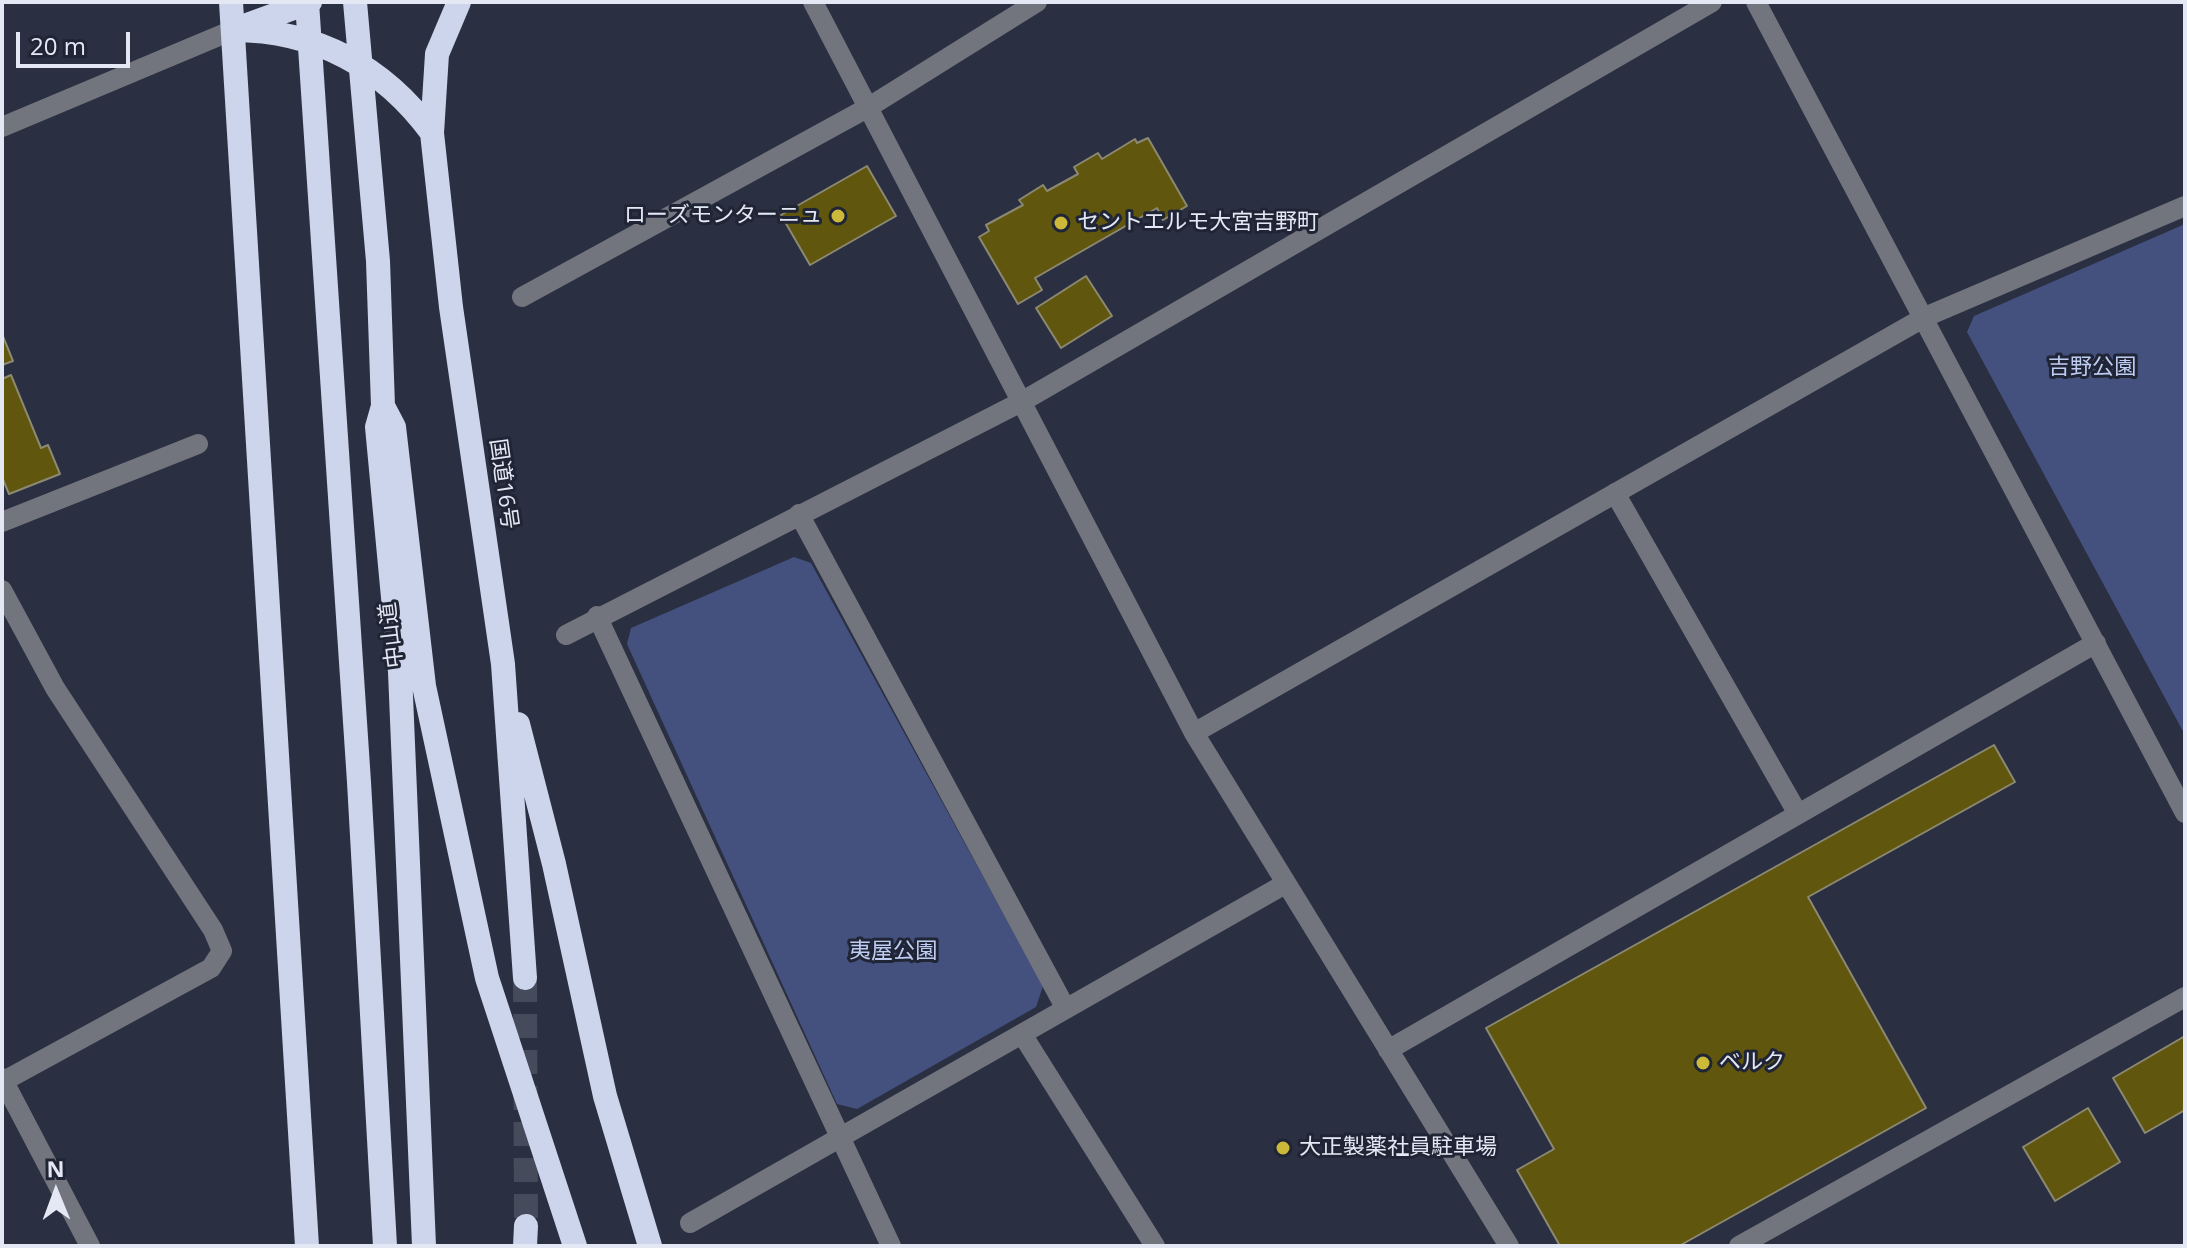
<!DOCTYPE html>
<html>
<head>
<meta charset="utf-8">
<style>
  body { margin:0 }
  #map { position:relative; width:2187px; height:1248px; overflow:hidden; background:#2a2f41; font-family:"Open Sans",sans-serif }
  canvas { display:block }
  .frame { position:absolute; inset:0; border:4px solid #e4e8f4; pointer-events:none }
  .north { position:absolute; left:16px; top:1152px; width:80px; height:80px; -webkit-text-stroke:6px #202536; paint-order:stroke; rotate:359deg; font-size:22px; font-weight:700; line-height:32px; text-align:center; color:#e4e8f4 }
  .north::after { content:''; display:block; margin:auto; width:28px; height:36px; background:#e4e8f4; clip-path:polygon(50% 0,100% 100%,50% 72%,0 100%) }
  .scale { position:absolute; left:16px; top:32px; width:114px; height:36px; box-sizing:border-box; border:4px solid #e4e8f4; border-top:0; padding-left:10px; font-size:24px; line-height:28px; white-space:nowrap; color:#e4e8f4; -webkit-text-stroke:6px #202536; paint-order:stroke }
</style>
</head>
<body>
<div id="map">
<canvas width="2187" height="1248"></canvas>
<div class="frame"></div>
<div class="north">N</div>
<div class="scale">20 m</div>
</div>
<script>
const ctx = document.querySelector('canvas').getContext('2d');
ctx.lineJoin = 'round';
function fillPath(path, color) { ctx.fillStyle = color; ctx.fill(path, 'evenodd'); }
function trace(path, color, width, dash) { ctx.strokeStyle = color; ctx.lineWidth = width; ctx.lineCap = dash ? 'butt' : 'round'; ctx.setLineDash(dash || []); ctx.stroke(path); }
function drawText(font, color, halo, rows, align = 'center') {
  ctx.font = font + ' "Open Sans","Noto Sans JP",sans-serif'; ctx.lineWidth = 6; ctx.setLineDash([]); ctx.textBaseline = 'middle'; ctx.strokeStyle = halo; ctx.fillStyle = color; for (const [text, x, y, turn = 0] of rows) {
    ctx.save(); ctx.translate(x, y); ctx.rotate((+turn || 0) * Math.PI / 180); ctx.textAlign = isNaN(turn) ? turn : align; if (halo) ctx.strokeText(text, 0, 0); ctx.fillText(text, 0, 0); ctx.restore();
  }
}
const green = new Path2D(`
  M 2185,224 L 2185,735 L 1967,332 L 1974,316 Z
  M 794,557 L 811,563 L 1043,986 L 1036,1007 L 857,1109 L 837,1104 L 627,644 L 631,628 Z`);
const building = new Path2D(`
  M 1148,138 L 1187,206 L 1163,220 L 1157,208 L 1035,278 L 1042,290 L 1018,304 L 979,237 L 989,231 L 986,225 L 1023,205 L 1019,200 L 1043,185 L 1047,191 L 1078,174 L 1074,167 L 1098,153 L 1102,159 L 1135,139 L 1137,143 Z
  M 867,166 L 896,216 L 810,265 L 781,215 Z
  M 1086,276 L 1112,316 L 1061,348 L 1036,308 Z
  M 2,334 L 13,361 L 2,365 Z
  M 11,375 L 41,448 L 48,445 L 60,474 L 9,494 L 2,477 L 2,379 Z
  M 1994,745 L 2015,782 L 1808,897 L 1926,1108 L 1679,1246 L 1560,1246 L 1517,1170 L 1554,1149 L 1486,1028 Z
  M 2185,1036 L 2185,1110 L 2145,1133 L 2113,1078 Z
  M 2088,1108 L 2120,1162 L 2055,1201 L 2023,1147 Z`);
const highwayTunnel = new Path2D(`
  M 525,978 L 526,1226`);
const minor = new Path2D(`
  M 813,2 L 1194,733 L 1509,1246
  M 1756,2 L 2185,813
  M 2,127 L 233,30
  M 522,297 L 869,107 L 1037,2
  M 1615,493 L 1798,814
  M 799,514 L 1066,1009
  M 2,522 L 198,444
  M 2,590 L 55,688 L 213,930 L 222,951 L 211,968 L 2,1082
  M 597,616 L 891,1246
  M 566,635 L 1023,401 L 1712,2
  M 1194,733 L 1925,317 L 2185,206
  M 1022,1034 L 1155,1246
  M 1388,1050 L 2096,643
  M 2,1078 L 90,1246
  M 690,1223 L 1285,884
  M 1739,1246 L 2185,997`);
const highway = new Path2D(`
  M 231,2 L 307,1246
  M 307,2 L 359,782 L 385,1246
  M 355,2 L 378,261 L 383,406 L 394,427 L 424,686 L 487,978 L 575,1246
  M 459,2 L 437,54 L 432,133 L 451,307 L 503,664 L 525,978
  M 247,25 L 310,2
  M 233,30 C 316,30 384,67 432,133
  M 383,406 L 377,427 L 400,672 L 424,1246
  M 518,724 L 554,864 L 605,1096 L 650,1246
  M 525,1246 L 526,1226`);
const markers = [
  [838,216,8,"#ccb939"],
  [1061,223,8,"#ccb939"],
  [1703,1063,8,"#ccb939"],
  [1283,1148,8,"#ccb939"]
];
const poiNames = [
  ["ローズモンターニュ",822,216,"right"],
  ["セントエルモ大宮吉野町",1077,223],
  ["ベルク",1719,1063],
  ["大正製薬社員駐車場",1299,1148]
];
const parkNames = [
  ["吉野公園",2092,368],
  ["夷屋公園",893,952]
];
const streetNames = [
  ["国道16号",503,484,82],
  ["中山道",392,635,-97]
];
fillPath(green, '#44517e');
fillPath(building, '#60560d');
trace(building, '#8c8973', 2);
trace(highwayTunnel, '#464b5c', 24, [24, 12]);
trace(minor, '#72757e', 20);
trace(highway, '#cdd5ec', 24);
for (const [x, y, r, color] of markers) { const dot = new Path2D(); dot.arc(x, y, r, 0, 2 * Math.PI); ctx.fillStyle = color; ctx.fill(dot); trace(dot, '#202536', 3); }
drawText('22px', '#e4e8f4', '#202536', poiNames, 'left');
drawText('22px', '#bfccf2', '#202536', parkNames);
drawText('22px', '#e4e8f4', '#202536', streetNames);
</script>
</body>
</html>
